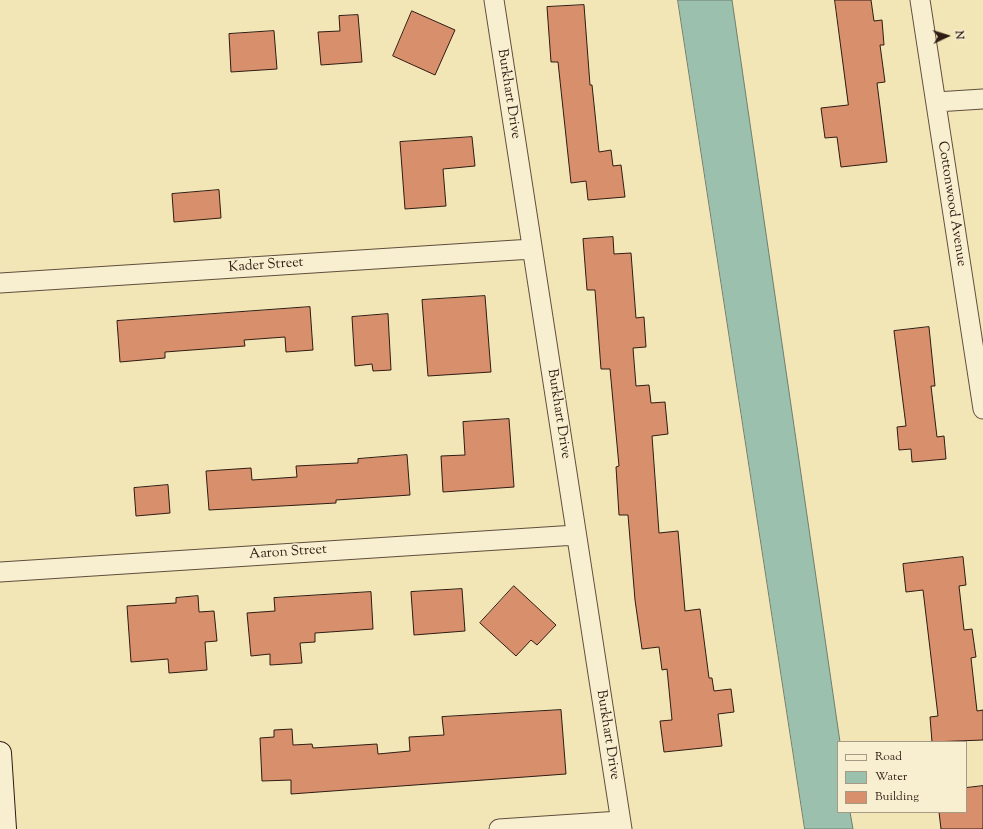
<!DOCTYPE html>
<html>
<head>
<meta charset="utf-8">
<style>
  body { margin:0 }
  #map { position:relative; width:983px; height:829px; overflow:hidden; background:#f3e6b6; font-family:"Sorts Mill Goudy",serif }
  canvas { display:block }
  .legend { position:absolute; left:837px; top:741px; width:130px; height:72px; box-sizing:border-box; background:#f7efd0; border:1px solid #a79a84; margin:0; padding:5px 7px; list-style:none; font-size:12px; color:#2e1b13 }
  .legend li { display:flex; align-items:center; gap:8px; height:20px }
  .legend b { width:20px; border:1px solid #a79a84 }
  .north { position:absolute; left:927px; top:16px; width:40px; height:40px; -webkit-text-stroke:3px #f7efd0; paint-order:stroke; rotate:86deg; font-size:11px; font-weight:700; line-height:16px; text-align:center; color:#2e1b13 }
  .north::after { content:''; display:block; margin:auto; width:14px; height:18px; background:#2e1b13; clip-path:polygon(50% 0,100% 100%,50% 72%,0 100%) }
</style>
</head>
<body>
<div id="map">
<canvas width="983" height="829"></canvas>
<ul class="legend">
<li><b style="height:5px;background:#f7efd0"></b>Road</li>
<li><b style="height:11px;background:#9bc0ae"></b>Water</li>
<li><b style="height:11px;background:#d88f6c"></b>Building</li>
</ul>
<div class="north">N</div>
</div>
<script>
const ctx = document.querySelector('canvas').getContext('2d');
ctx.lineJoin = 'round';
function fillPath(path, color) { ctx.fillStyle = color; ctx.fill(path, 'evenodd'); }
function trace(path, color, width, dash) { ctx.strokeStyle = color; ctx.lineWidth = width; ctx.lineCap = dash ? 'butt' : 'round'; ctx.setLineDash(dash || []); ctx.stroke(path); }
function drawText(font, color, halo, rows, align = 'center') {
  ctx.font = font + ' "Sorts Mill Goudy",serif'; ctx.lineWidth = 3; ctx.setLineDash([]); ctx.textBaseline = 'middle'; ctx.strokeStyle = halo; ctx.fillStyle = color; for (const [text, x, y, turn = 0] of rows) {
    ctx.save(); ctx.translate(x, y); ctx.rotate((+turn || 0) * Math.PI / 180); ctx.textAlign = isNaN(turn) ? turn : align; if (halo) ctx.strokeText(text, 0, 0); ctx.fillText(text, 0, 0); ctx.restore();
  }
}
const water = new Path2D(`
  M 678,0 L 732,0 L 840,742 L 838,742 L 838,812 L 850,812 L 853,829 L 805,829 Z`);
const building = new Path2D(`
  M 835,0 L 871,0 L 874,21 L 882,20 L 884,45 L 880,45 L 885,82 L 877,83 L 887,162 L 841,167 L 837,137 L 825,138 L 821,108 L 848,105 Z
  M 584,5 L 590,85 L 592,85 L 599,152 L 611,150 L 613,166 L 621,165 L 625,197 L 588,200 L 586,181 L 571,183 L 558,62 L 551,62 L 547,7 Z
  M 412,11 L 455,30 L 435,75 L 393,56 Z
  M 358,15 L 362,62 L 321,65 L 318,32 L 340,31 L 339,16 Z
  M 274,31 L 277,69 L 231,72 L 229,34 Z
  M 472,137 L 475,166 L 443,169 L 446,206 L 405,209 L 400,142 Z
  M 219,190 L 221,218 L 174,222 L 172,194 Z
  M 613,237 L 614,254 L 631,253 L 636,318 L 644,317 L 646,347 L 633,348 L 636,386 L 649,385 L 651,403 L 665,402 L 668,434 L 652,436 L 659,533 L 678,531 L 685,611 L 700,609 L 709,678 L 712,678 L 714,691 L 731,689 L 734,712 L 718,714 L 722,746 L 664,752 L 660,721 L 672,720 L 667,669 L 662,670 L 659,647 L 642,649 L 635,600 L 628,515 L 619,515 L 616,467 L 619,466 L 610,369 L 601,369 L 595,290 L 587,290 L 583,239 Z
  M 485,296 L 491,372 L 428,376 L 422,300 Z
  M 310,307 L 313,350 L 286,352 L 285,337 L 244,340 L 245,346 L 165,352 L 165,358 L 120,362 L 117,321 Z
  M 388,314 L 391,370 L 373,371 L 372,364 L 355,366 L 352,317 Z
  M 929,327 L 935,386 L 931,386 L 937,437 L 944,436 L 946,459 L 912,462 L 911,449 L 899,450 L 897,427 L 906,426 L 894,331 Z
  M 509,419 L 514,487 L 443,492 L 441,456 L 465,455 L 463,422 Z
  M 407,455 L 410,495 L 336,500 L 336,503 L 209,510 L 206,471 L 251,468 L 252,480 L 297,477 L 296,466 L 358,463 L 358,459 Z
  M 168,485 L 170,513 L 136,516 L 134,488 Z
  M 963,557 L 966,585 L 959,586 L 964,630 L 972,629 L 976,657 L 971,658 L 977,711 L 983,710 L 983,740 L 932,742 L 930,717 L 938,716 L 923,590 L 906,592 L 903,564 Z
  M 514,586 L 556,625 L 537,645 L 531,640 L 516,656 L 480,623 Z
  M 462,589 L 465,631 L 414,635 L 411,592 Z
  M 371,592 L 373,629 L 315,633 L 315,642 L 300,643 L 302,663 L 270,665 L 270,654 L 251,656 L 247,613 L 275,611 L 274,598 Z
  M 198,596 L 199,612 L 214,611 L 217,641 L 205,642 L 207,670 L 169,673 L 168,659 L 131,662 L 127,606 L 176,603 L 176,598 Z
  M 561,710 L 566,774 L 291,794 L 291,780 L 262,781 L 260,738 L 274,737 L 274,730 L 292,729 L 293,745 L 312,744 L 313,748 L 377,744 L 378,754 L 410,751 L 409,737 L 444,735 L 442,717 Z
  M 983,786 L 983,829 L 941,829 L 939,812 L 966,812 L 966,788 Z`);
const street = new Path2D(`
  M 494,0 L 622,829
  M 920,0 L 983,409
  M 936,102 L 983,99
  M 0,283 L 532,249
  M 0,572 L 576,535
  M 499,829 L 620,821`);
const secondary = new Path2D(`
  M 0,753 L 5,829`);
const streetNames = [
  ["Burkhart Drive",508,94,81],
  ["Cottonwood Avenue",951,204,81],
  ["Kader Street",266,266,-4],
  ["Burkhart Drive",558,414,81],
  ["Aaron Street",288,553,-4],
  ["Burkhart Drive",607,735,81]
];
fillPath(water, '#9bc0ae');
trace(water, '#6f7e70', 1);
fillPath(building, '#d88f6c');
trace(building, '#2e1b13', 1);
trace(street, '#5f4e3c', 21);
trace(secondary, '#2e1b13', 24);
trace(street, '#f7efd0', 19);
trace(secondary, '#f7efd0', 22);
drawText('14px', '#2e1b13', '#f7efd0', streetNames);
</script>
</body>
</html>
